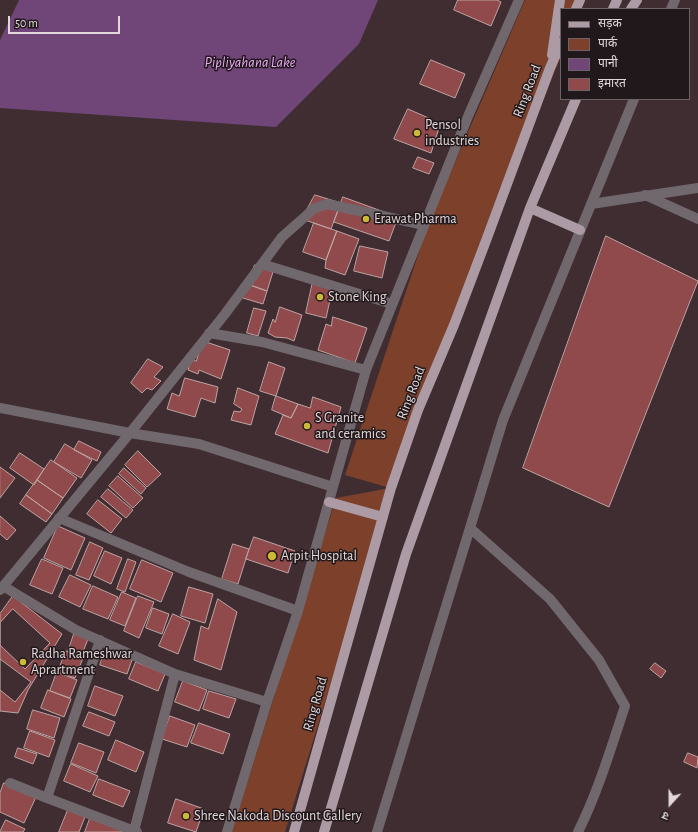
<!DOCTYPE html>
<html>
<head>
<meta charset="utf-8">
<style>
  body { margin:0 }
  #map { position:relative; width:698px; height:832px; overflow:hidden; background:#3f2d32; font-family:"Alegreya Sans","Noto Sans Devanagari",sans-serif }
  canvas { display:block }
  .legend { position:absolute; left:560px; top:8px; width:130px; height:92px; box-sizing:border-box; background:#20181a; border:1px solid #6e6467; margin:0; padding:5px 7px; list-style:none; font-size:12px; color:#e3d7da }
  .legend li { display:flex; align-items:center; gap:8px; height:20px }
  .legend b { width:20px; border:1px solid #6e6467 }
  .north { position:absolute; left:650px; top:784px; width:40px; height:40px; -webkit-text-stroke:3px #20181a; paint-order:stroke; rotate:201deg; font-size:11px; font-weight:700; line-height:16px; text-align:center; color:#e3d7da }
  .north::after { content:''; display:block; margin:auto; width:14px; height:18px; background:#e3d7da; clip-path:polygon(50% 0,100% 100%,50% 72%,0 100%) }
  .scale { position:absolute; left:8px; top:16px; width:112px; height:18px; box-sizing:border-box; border:2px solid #e3d7da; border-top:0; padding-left:5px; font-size:12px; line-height:14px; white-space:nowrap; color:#e3d7da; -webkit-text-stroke:3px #20181a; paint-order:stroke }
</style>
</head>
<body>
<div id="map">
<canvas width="698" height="832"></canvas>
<ul class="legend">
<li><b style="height:5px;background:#ac9ba5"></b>सड़क</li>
<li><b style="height:11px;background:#7c402b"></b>पार्क</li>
<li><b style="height:11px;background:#704578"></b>पानी</li>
<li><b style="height:11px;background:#914a4b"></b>इमारत</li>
</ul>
<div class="north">उ</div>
<div class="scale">50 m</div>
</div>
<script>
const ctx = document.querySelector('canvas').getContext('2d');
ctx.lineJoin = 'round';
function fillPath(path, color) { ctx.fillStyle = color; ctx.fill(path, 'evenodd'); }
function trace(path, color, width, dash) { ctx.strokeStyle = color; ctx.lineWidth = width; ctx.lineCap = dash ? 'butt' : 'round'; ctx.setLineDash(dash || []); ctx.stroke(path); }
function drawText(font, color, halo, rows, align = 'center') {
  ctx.font = font + ' "Alegreya Sans",sans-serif'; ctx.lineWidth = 3; ctx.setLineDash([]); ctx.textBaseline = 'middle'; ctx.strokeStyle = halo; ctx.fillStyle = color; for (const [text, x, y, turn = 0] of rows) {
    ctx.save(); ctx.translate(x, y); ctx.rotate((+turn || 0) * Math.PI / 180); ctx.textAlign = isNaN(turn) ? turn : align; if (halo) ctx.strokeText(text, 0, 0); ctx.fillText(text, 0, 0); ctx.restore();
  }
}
const green = new Path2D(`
  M 525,0 L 584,0 L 580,9 L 561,9 L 561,56 L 487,238 L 391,488 L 285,832 L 232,832 L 336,498 L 390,488 L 345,475 L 428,225 Z`);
const water = new Path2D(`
  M 19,0 L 378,0 L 359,44 L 276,127 L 0,108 L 0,40 Z`);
const building = new Path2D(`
  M 458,0 L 497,0 L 501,2 L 491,26 L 454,10 Z
  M 431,60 L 465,74 L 455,98 L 420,84 Z
  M 408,109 L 431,119 L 429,124 L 439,128 L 431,153 L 394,139 Z
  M 418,157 L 434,163 L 429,174 L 413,168 Z
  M 315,195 L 341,203 L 331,229 L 302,219 Z
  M 343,197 L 398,217 L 389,241 L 334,222 Z
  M 314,223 L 337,231 L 326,260 L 303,252 Z
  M 337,231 L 359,239 L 345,275 L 325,268 L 326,260 Z
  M 606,236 L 698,281 L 609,507 L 523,468 Z
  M 360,246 L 388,252 L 382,278 L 354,271 Z
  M 255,265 L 273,272 L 267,291 L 247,284 Z
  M 314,277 L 334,282 L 326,318 L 306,313 Z
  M 247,284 L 267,291 L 263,304 L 243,298 Z
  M 280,307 L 302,315 L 294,341 L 287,338 L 275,337 L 268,333 L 273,319 L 275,322 Z
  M 254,308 L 266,311 L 258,336 L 247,333 Z
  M 333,317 L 367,328 L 355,363 L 318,350 L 326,324 L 331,326 Z
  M 203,341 L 230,350 L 221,379 L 199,370 L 198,374 L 188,370 L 191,360 L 196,361 Z
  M 148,359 L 163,367 L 154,377 L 161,381 L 152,390 L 147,388 L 142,393 L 131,383 Z
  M 269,362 L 285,368 L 276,396 L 260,391 Z
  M 185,378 L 218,387 L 215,403 L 201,398 L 195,417 L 167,409 L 172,393 L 179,396 Z
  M 238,388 L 259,396 L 251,425 L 231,420 L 234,411 L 240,412 L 242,409 L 234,404 Z
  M 276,396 L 298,404 L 291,418 L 272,410 Z
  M 313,397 L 341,407 L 328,453 L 275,434 L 283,415 L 291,418 L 298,404 L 310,408 Z
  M 79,441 L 101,452 L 97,461 L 74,450 Z
  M 65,444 L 92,460 L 81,478 L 54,462 Z
  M 138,451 L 161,474 L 147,487 L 125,465 Z
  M 20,453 L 44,469 L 34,485 L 10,468 Z
  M 51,460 L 77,478 L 63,498 L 37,480 Z
  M 0,467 L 15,478 L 0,498 Z
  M 124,468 L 146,488 L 141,494 L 119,474 Z
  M 118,476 L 143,498 L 133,508 L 109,486 Z
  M 37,480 L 63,498 L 52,514 L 26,495 Z
  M 108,489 L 133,510 L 126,518 L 101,497 Z
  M 26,495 L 52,514 L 46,522 L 20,504 Z
  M 98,500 L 122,519 L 111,533 L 87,514 Z
  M 0,516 L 16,530 L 7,540 L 0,534 Z
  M 58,526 L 85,538 L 71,570 L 44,558 Z
  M 254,537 L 295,551 L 288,573 L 246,559 Z
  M 90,542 L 103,548 L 89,580 L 76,575 Z
  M 233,544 L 249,549 L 238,584 L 222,579 Z
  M 105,551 L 122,558 L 111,584 L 94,576 Z
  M 42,559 L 63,568 L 52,594 L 30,585 Z
  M 128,559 L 136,562 L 125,592 L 117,589 Z
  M 142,560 L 173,573 L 161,602 L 130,589 Z
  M 70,575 L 91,585 L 80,607 L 59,597 Z
  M 93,586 L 118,597 L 108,619 L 83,609 Z
  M 189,587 L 213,594 L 205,623 L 181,616 Z
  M 122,592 L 136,598 L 125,626 L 110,620 Z
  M 13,596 L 62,634 L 28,690 L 18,713 L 0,711 L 0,614 Z
  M 138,596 L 154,602 L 139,638 L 124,631 Z
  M 218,599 L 237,612 L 221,670 L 194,660 L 201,626 L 208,629 Z
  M 153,608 L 169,614 L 162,634 L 146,628 Z
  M 13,609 L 50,643 L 25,669 L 0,645 L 0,623 Z
  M 173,614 L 190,622 L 178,654 L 159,646 Z
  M 74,634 L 88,639 L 81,657 L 68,652 Z
  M 66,651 L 83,658 L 75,678 L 58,672 Z
  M 105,651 L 132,660 L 127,674 L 100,665 Z
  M 0,659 L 31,682 L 15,702 L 0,690 Z
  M 136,662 L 165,674 L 158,691 L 129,679 Z
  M 655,663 L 666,671 L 661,678 L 650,669 Z
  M 57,672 L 77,680 L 70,698 L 50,691 Z
  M 183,681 L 207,690 L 199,711 L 175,702 Z
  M 95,686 L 123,696 L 115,716 L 88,706 Z
  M 48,690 L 71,699 L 64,717 L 41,708 Z
  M 209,691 L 236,699 L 229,718 L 203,709 Z
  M 33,710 L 60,718 L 54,738 L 27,729 Z
  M 89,712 L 115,722 L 109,736 L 83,726 Z
  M 170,716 L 195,725 L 187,747 L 162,739 Z
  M 199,723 L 230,734 L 223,754 L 191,743 Z
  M 30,731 L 55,740 L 49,757 L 24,748 Z
  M 116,740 L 144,752 L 136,772 L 108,760 Z
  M 79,743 L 104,752 L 96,773 L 71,763 Z
  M 18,748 L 37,754 L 33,764 L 15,757 Z
  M 688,753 L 698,757 L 697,768 L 684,762 Z
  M 71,764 L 98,776 L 90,792 L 64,781 Z
  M 99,779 L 130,791 L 123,807 L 93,795 Z
  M 4,783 L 36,797 L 24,823 L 0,812 L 0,793 Z
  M 176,799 L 204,809 L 196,832 L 168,823 Z
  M 68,810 L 85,817 L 79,832 L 59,832 Z
  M 91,816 L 123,829 L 122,832 L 85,832 Z
  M 6,820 L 25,829 L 23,832 L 0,832 Z`);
const minor = new Path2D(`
  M 671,9 L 675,0
  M 645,195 L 698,219
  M 591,204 L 698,188
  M 262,264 L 392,304
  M 209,333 L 262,342 L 366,370
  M 0,408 L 130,433 L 199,444 L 333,487
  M 59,518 L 189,572 L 298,611
  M 470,528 L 550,599 L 599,660 L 625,706 C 611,748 598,792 578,832
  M 3,586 L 76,630 L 175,674 L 267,702
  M 0,590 L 130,433 L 225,314 L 282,237 L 307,215 L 313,209 L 327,204 L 424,225
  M 10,783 L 47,798 L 100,640
  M 47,798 L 137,832
  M 134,831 L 175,674
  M 227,832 L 267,702 L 298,611 L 366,370 L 469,114 L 519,0
  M 377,832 L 503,420 L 634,99`);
const major = new Path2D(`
  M 576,9 L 580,0
  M 613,9 L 617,0
  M 631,9 L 637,0
  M 552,55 L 560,0
  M 530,208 L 580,230
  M 329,502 L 383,517
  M 294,832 L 391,488 L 418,410 L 454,325 L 487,238 L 550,68 L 561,43
  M 324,832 L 406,554 L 530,208 L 576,99`);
const markers = [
  [417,133,4,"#cdb938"],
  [366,219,4,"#cdb938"],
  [320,297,4,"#cdb938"],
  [307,426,4,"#cdb938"],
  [272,556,5,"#cdb938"],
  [23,662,4,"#cdb938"],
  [186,816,4,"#cdb938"]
];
const streetNames = [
  ["Ring Road",527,91,-69],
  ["Ring Road",411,393,-69],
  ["Ring Road",315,704,-74]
];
const poiNames = [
  ["Pensol",425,125],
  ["industries",425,141],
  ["Erawat Pharma",374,219],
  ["Stone King",328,297],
  ["S Granite",315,418],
  ["and ceramics",315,434],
  ["Arpit Hospital",281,556],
  ["Radha Rameshwar",31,654],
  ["Aprartment",31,670],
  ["Shree Nakoda Discount Gallery",194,816]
];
const waterNames = [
  ["Pipliyahana Lake",250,62]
];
fillPath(green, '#7c402b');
fillPath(water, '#704578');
fillPath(building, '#914a4b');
trace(building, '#bca4a3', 1);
trace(minor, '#70686d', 10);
trace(major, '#ac9ba5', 10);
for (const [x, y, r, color] of markers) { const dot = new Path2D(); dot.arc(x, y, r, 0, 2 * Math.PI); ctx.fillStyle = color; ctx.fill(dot); trace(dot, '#20181a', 1.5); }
drawText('14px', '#e3d7da', '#20181a', streetNames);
drawText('14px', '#e3d7da', '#20181a', poiNames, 'left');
drawText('italic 15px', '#eaa9f6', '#20181a', waterNames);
</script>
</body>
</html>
